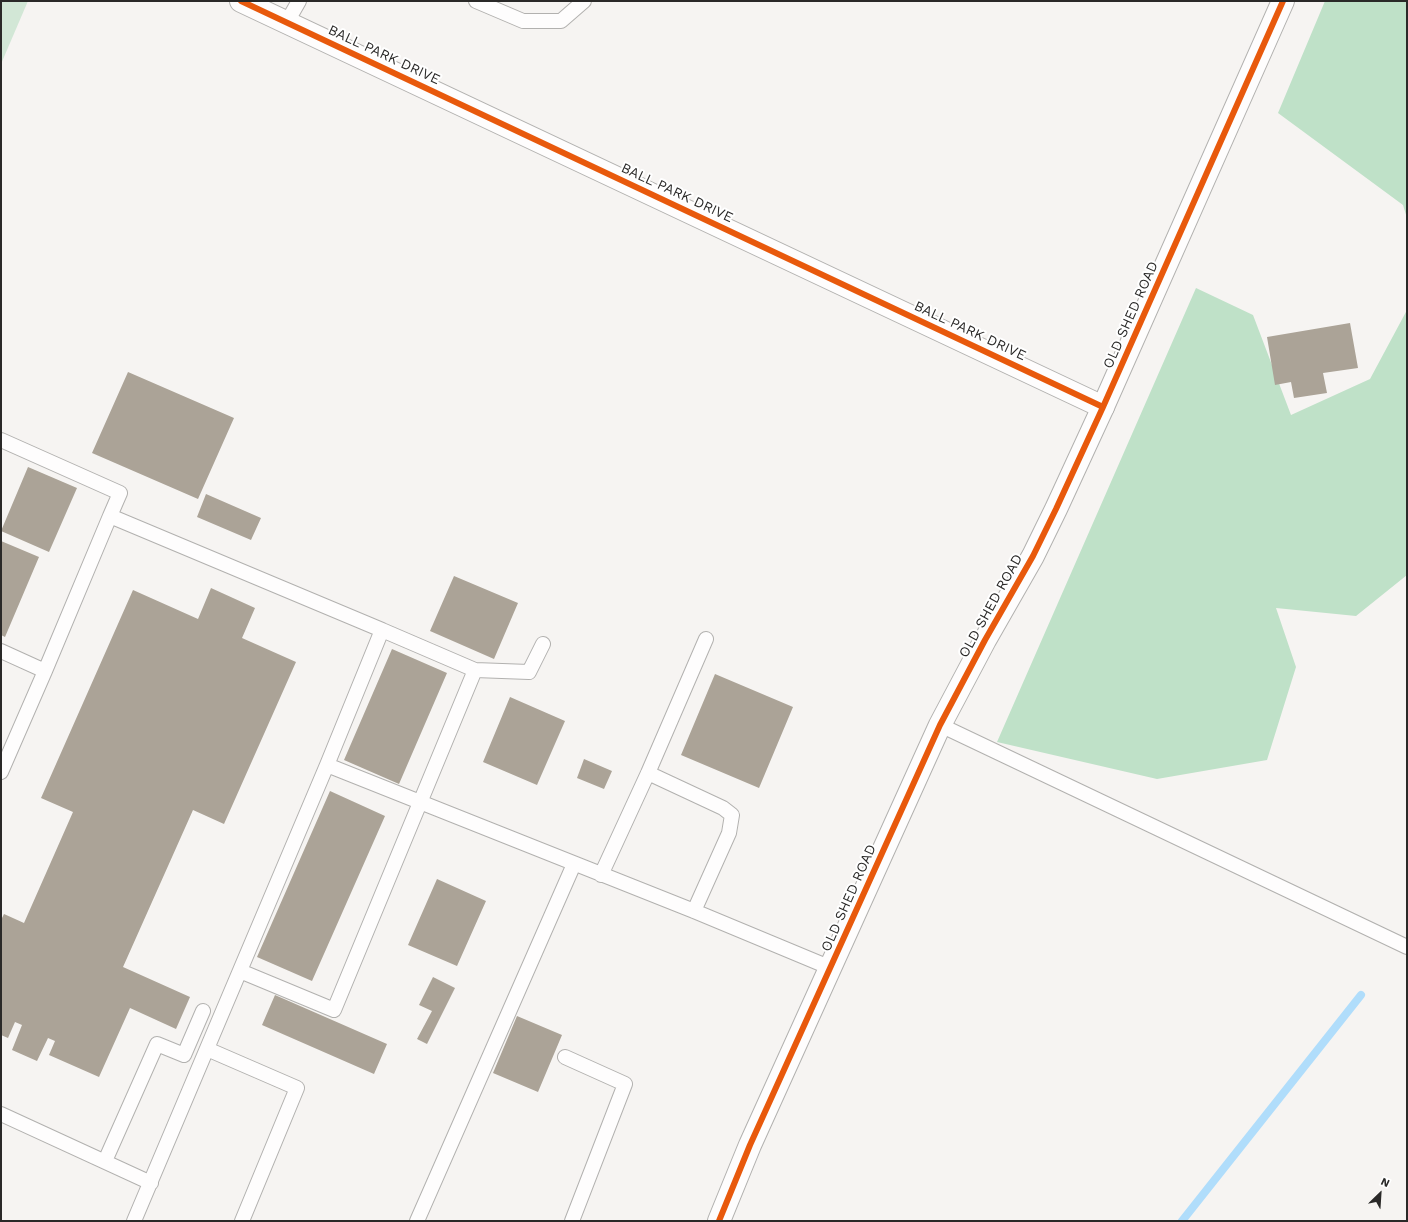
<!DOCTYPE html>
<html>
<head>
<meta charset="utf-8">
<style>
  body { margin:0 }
  #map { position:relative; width:1408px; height:1222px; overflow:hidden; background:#f6f4f2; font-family:"Work Sans",sans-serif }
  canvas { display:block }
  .frame { position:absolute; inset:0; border:2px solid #2a2928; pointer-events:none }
  .north { position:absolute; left:1360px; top:1174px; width:40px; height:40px; -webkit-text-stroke:3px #fff; paint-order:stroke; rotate:25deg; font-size:11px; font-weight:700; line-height:16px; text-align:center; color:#2a2928 }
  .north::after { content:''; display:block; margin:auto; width:14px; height:18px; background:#2a2928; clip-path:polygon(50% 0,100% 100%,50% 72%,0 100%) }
</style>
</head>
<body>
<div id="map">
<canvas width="1408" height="1222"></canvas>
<div class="frame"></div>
<div class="north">N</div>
</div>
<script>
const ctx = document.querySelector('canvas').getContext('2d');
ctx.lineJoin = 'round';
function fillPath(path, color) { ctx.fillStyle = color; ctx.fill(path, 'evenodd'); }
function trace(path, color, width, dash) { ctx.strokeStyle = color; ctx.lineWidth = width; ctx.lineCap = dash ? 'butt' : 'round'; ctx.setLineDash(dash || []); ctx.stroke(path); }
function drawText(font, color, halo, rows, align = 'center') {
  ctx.font = font + ' "Work Sans",sans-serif'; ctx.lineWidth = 4; ctx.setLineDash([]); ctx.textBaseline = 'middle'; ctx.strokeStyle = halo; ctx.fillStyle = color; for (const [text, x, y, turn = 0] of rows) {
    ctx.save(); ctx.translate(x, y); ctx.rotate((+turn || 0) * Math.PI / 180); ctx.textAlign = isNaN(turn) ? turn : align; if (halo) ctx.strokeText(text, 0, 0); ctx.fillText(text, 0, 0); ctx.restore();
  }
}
const green = new Path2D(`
  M 1,1 L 28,1 L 1,64 Z`);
const forest = new Path2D(`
  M 1325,1 L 1407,1 L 1407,218 L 1403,205 L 1278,113 Z
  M 1196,288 L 1253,315 L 1291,415 L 1370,379 L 1407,310 L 1407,575 L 1356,616 L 1276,608 L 1296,667 L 1267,760 L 1157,779 L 997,742 Z`);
const stream = new Path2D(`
  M 1182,1221 L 1361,995`);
const building = new Path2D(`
  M 1350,323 L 1358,368 L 1323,373 L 1327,393 L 1294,398 L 1291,382 L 1275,385 L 1267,337 Z
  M 128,372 L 234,418 L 198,499 L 92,453 Z
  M 28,467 L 77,488 L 49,552 L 1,531 Z
  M 206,494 L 261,518 L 251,540 L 197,517 Z
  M 1,541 L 39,557 L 5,637 L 1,635 Z
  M 454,576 L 518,603 L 494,659 L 430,631 Z
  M 211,588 L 255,608 L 242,638 L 296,662 L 224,824 L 193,810 L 123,967 L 190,997 L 176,1029 L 130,1008 L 99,1077 L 49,1055 L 55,1041 L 48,1038 L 37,1061 L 12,1050 L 22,1025 L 15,1022 L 8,1038 L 1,1035 L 1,920 L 4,914 L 24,923 L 73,812 L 41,798 L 133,590 L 198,619 Z
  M 392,649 L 447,673 L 399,784 L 344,760 Z
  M 715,674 L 793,707 L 759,788 L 681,755 Z
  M 510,697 L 565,721 L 537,785 L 483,762 Z
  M 584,759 L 612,771 L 604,789 L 577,778 Z
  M 330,791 L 385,816 L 312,981 L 257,957 Z
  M 437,879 L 486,901 L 457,966 L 408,945 Z
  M 433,977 L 455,988 L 427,1044 L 417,1039 L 432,1011 L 419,1005 Z
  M 275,995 L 387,1044 L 374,1074 L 262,1025 Z
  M 517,1016 L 562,1035 L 538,1092 L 493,1073 Z`);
const lane = new Path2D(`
  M 476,1 L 523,21 L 561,21 L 584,1
  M 287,22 L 299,1
  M 1,440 L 120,493 L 110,516
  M 1,651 L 45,671
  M 475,670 L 529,672 L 543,644
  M 940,725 L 1407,947
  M 327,765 L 694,911 L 831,968
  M 1,772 L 45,671 L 110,516 L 382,630 L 327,765 L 134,1221
  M 648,773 L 723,808 L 732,815 L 729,833 L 694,911
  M 601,875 L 648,773 L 706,639
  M 240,971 L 334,1010 L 475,670 L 382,630
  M 207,1049 L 297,1088 L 242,1221
  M 565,1057 L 625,1084 L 572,1221
  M 1,1114 L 151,1183
  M 105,1161 L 157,1044 L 184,1055 L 203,1011
  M 417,1221 L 574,864`);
const street = new Path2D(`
  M 241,1 L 1103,407`);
const secondary = new Path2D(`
  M 719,1221 L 750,1145 L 940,725 L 985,640 L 1033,556 L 1056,509 L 1103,407 L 1283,1`);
const cycleway = new Path2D(`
  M 241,1 L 1103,407
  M 719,1221 L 750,1145 L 940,725 L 985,640 L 1033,556 L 1056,509 L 1103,407 L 1283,1`);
const streetNames = [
  ["BALL PARK DRIVE",384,55,25],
  ["BALL PARK DRIVE",677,193,25],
  ["OLD SHED ROAD",1131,315,-66],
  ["BALL PARK DRIVE",970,331,25],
  ["OLD SHED ROAD",991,606,-61],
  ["OLD SHED ROAD",849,898,-66]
];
fillPath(green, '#d2e7d6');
fillPath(forest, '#bfe1c8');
trace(stream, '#b0ddfb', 8);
fillPath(building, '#aba397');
trace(lane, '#b2b1af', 16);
trace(street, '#b2b1af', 24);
trace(secondary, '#b2b1af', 24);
trace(lane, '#fefdfd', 14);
trace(street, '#fefdfd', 22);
trace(secondary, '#fefdfd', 22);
trace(cycleway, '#e8590c', 6);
drawText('14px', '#2a2928', '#fff', streetNames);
</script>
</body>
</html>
